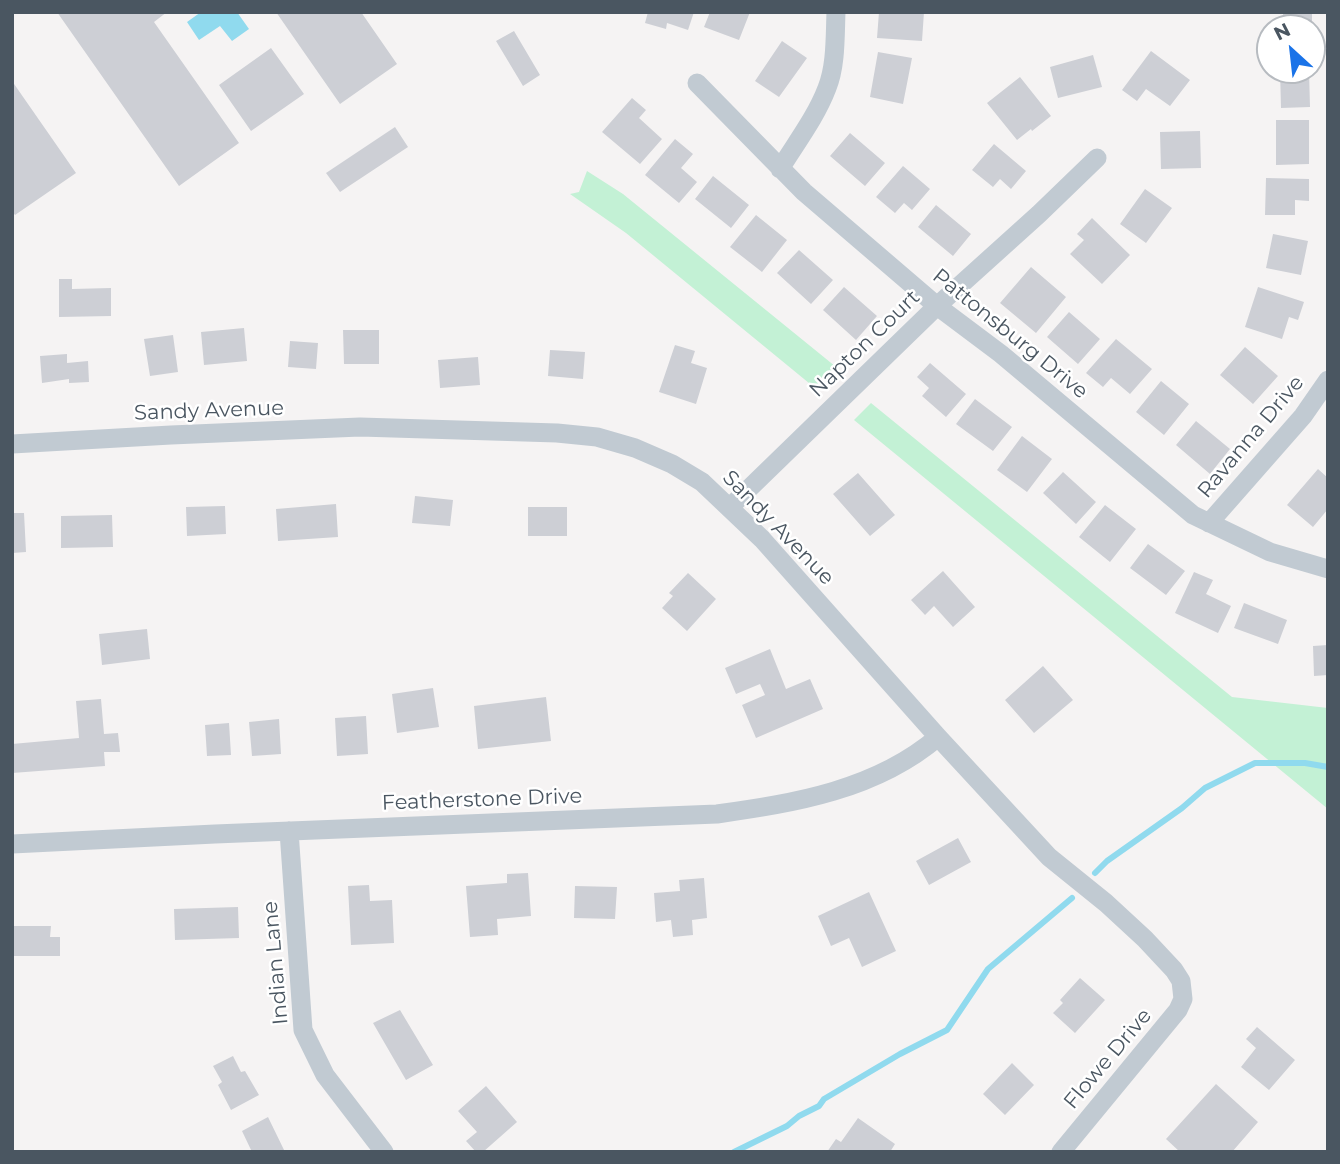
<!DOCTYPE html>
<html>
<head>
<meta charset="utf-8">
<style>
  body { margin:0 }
  #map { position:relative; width:1340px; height:1164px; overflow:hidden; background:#f5f3f3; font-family:Montserrat,sans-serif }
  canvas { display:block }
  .frame { position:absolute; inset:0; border:14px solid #4a5661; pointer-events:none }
  .north { position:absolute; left:1256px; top:14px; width:70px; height:70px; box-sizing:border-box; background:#fff; border:2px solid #b7bbc0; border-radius:50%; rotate:333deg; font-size:19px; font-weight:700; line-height:28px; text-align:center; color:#4a5661 }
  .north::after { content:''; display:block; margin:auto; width:24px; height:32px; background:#1a73e8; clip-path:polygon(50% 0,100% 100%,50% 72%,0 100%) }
</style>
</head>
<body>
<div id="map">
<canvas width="1340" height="1164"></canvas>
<div class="frame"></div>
<div class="north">N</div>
</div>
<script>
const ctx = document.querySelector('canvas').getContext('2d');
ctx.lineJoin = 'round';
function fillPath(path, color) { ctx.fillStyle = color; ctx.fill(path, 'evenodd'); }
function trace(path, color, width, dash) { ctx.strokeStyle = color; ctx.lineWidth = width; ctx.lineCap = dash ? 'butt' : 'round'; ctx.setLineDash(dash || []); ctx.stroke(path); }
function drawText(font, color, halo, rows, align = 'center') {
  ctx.font = font + ' Montserrat,sans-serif'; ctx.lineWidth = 5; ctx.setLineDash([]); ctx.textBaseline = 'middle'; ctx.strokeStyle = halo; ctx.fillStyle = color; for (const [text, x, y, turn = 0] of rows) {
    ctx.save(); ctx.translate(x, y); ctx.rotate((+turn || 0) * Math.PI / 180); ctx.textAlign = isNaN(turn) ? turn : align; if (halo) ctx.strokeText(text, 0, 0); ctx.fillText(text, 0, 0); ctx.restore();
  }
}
const green = new Path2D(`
  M 587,171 L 623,194 L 841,371 L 815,388 L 626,233 L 570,194 L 579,192 Z
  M 871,403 L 1232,697 L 1328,708 L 1328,809 L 854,420 Z`);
const water = new Path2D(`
  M 201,12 L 237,12 L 249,29 L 232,41 L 220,26 L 199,40 L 187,22 Z`);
const stream = new Path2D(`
  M 1095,873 L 1107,861 L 1182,808 L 1205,788 L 1255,763 L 1305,763 L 1328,767
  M 734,1152 L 787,1126 L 799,1116 L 819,1106 L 824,1099 L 900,1054 L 947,1030 L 988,969 L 1072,898`);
const building = new Path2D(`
  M 57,12 L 167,12 L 154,22 L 239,143 L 179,186 Z
  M 276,12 L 361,12 L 397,64 L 340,104 Z
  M 648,12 L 694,12 L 688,30 L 667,23 L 666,29 L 645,23 Z
  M 710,12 L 750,12 L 739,40 L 704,27 Z
  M 879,12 L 924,12 L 922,41 L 877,38 Z
  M 1283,12 L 1312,12 L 1312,28 L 1283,28 Z
  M 514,31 L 540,75 L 523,86 L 496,41 Z
  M 782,41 L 807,58 L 779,97 L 755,81 Z
  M 271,48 L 304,94 L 251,131 L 219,85 Z
  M 1151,51 L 1190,80 L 1170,106 L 1146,89 L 1137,101 L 1122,90 Z
  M 878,52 L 912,58 L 903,104 L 870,97 Z
  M 1093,55 L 1102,87 L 1058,98 L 1050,67 Z
  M 1280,70 L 1309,70 L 1310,107 L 1281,108 Z
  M 1020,77 L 1051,116 L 1032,131 L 1031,129 L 1017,140 L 987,103 Z
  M 12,81 L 76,173 L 15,215 L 12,211 Z
  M 632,98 L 646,110 L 639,118 L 662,139 L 640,164 L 602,132 Z
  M 1276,120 L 1309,120 L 1309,164 L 1276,165 Z
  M 395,127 L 408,147 L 340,192 L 326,173 Z
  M 1200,131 L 1201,168 L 1161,169 L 1160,132 Z
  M 850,133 L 885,163 L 865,186 L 830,156 Z
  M 675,139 L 693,154 L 681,168 L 697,182 L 679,203 L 645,175 Z
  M 994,144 L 1026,171 L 1011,189 L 1000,179 L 993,187 L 972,170 Z
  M 903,166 L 930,189 L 912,210 L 904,203 L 895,213 L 876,197 Z
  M 713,176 L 749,205 L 731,228 L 695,199 Z
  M 1266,178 L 1309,179 L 1309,201 L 1295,200 L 1295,215 L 1265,215 Z
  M 1145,189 L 1172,208 L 1146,243 L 1120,224 Z
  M 936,205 L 971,234 L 953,256 L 918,227 Z
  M 756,215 L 787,240 L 762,272 L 730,247 Z
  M 1092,218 L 1130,255 L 1102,284 L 1070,254 L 1084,240 L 1077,234 Z
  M 1273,234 L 1308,241 L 1301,275 L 1266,268 Z
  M 799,250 L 833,280 L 811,304 L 777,273 Z
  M 1031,267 L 1066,297 L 1036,333 L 1000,303 Z
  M 59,279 L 72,279 L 72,289 L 111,288 L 111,316 L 59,317 Z
  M 844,287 L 877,316 L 856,340 L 823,310 Z
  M 1258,287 L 1304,302 L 1298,320 L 1289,317 L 1282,339 L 1245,327 Z
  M 1069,312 L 1100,339 L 1078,364 L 1047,337 Z
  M 244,328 L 247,361 L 204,365 L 201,332 Z
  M 343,330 L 379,330 L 379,364 L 344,364 Z
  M 173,335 L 178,372 L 150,376 L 144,339 Z
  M 1116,339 L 1152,369 L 1130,394 L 1111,378 L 1103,387 L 1086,373 Z
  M 290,341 L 318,343 L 316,369 L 288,367 Z
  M 675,345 L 695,351 L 691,363 L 707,368 L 696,404 L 659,392 Z
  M 1245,347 L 1278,376 L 1253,404 L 1220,375 Z
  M 550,350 L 585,352 L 583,379 L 548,376 Z
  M 67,354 L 67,363 L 88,361 L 89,382 L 69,383 L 69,379 L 42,383 L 40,356 Z
  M 478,357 L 480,385 L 440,388 L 438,360 Z
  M 930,363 L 966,394 L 946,417 L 922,396 L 929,388 L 917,377 Z
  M 1161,381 L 1189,404 L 1164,435 L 1136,412 Z
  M 975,399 L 1012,427 L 993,451 L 956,424 Z
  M 1196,421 L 1230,449 L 1210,474 L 1176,445 Z
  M 1022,436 L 1052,459 L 1027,492 L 997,470 Z
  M 1318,469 L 1328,478 L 1328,509 L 1313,527 L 1287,505 Z
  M 1063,472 L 1096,502 L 1076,524 L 1043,493 Z
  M 858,473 L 895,515 L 870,536 L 833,494 Z
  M 415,496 L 453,500 L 450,526 L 412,523 Z
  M 336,504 L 338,537 L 278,541 L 276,509 Z
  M 1105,505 L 1136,529 L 1110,562 L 1079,537 Z
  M 225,506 L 226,534 L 187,536 L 186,507 Z
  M 528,507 L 567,507 L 567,536 L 528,536 Z
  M 12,513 L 24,513 L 26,552 L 12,553 Z
  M 112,515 L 113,547 L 61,548 L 61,516 Z
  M 1148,544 L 1185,571 L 1166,595 L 1130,568 Z
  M 943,571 L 975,607 L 953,627 L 934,606 L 925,615 L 911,600 Z
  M 1194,572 L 1213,580 L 1206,594 L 1231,606 L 1218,633 L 1175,613 Z
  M 688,573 L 716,599 L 687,631 L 662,608 L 673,596 L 669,593 Z
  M 1244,603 L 1287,620 L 1278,644 L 1234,628 Z
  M 147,629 L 150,659 L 102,665 L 99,634 Z
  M 1328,645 L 1328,675 L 1314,676 L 1313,646 Z
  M 770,649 L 786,689 L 810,679 L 823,709 L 756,738 L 742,705 L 765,695 L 760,684 L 736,694 L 725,668 Z
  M 1043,666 L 1073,700 L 1034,733 L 1005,700 Z
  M 433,688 L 439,727 L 397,733 L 392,694 Z
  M 546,697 L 551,741 L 478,749 L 474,706 Z
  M 101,699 L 104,734 L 118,733 L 120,752 L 104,752 L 105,766 L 12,773 L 12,744 L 79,738 L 76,701 Z
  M 366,716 L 368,754 L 337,756 L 335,718 Z
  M 279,719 L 281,754 L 252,756 L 249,722 Z
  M 229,723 L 231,755 L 207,756 L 205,725 Z
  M 958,838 L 971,862 L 929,885 L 916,861 Z
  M 528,873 L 531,916 L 497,919 L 498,935 L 470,937 L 466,886 L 507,883 L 507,874 Z
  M 704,878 L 707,918 L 692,920 L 693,935 L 673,937 L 671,920 L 656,922 L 654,893 L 680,891 L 679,880 Z
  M 369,885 L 370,901 L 392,900 L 394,943 L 351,945 L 348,886 Z
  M 575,886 L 617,887 L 615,919 L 574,918 Z
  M 869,892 L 896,951 L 862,967 L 849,938 L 831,946 L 818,916 Z
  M 238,907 L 239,938 L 175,940 L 174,909 Z
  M 12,926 L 51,926 L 50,937 L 60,937 L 60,956 L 12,956 Z
  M 1080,978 L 1105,1000 L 1075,1033 L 1053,1013 L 1063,1003 L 1060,1000 Z
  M 400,1010 L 433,1065 L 406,1080 L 373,1023 Z
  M 1257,1027 L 1295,1060 L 1269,1090 L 1241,1067 L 1256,1048 L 1246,1039 Z
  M 233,1056 L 241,1072 L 245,1071 L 259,1095 L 231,1110 L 218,1085 L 222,1082 L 213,1066 Z
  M 1012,1063 L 1034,1085 L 1005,1115 L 983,1094 Z
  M 1216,1084 L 1258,1122 L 1232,1152 L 1180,1152 L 1166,1139 Z
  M 486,1086 L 517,1122 L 483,1152 L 476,1152 L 466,1141 L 477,1132 L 458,1111 Z
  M 268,1117 L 285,1152 L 252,1152 L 242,1131 Z
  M 858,1118 L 895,1144 L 890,1152 L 827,1152 L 836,1139 L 841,1142 Z`);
const street = new Path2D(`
  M 697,83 L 804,192 L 937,306 L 1001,354 L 1193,515 L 1270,552 L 1328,569
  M 780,169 C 796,143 816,117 827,88 C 836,66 835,37 836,12
  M 12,444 L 171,435 L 360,427 L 557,433 L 597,437 L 635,448 L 672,464 L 702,482 L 762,539 L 938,737 L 1049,857 L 1106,903 L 1145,939 L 1174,970 L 1181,981 L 1183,999 L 1178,1010 L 1061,1152
  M 729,508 L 937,306 L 1039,214 L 1097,158
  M 1209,523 L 1303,416 L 1328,380
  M 289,831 L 303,1030 L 325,1075 L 384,1152
  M 12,844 L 215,834 L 717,814 C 795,803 876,790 938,737`);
const streetNames = [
  ["Pattonsburg Drive",1010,334,39],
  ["Napton Court",865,344,-44],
  ["Sandy Avenue",209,411,-2],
  ["Ravanna Drive",1251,437,-50],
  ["Sandy Avenue",778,528,46],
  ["Featherstone Drive",482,800,-2],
  ["Indian Lane",276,963,-95],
  ["Flowe Drive",1108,1059,-50]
];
fillPath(green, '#c3f1d5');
fillPath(water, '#90daee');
trace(stream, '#90daee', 6);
fillPath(building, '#cdcfd5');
trace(street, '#c1cad2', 19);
drawText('21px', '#4a5661', '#fff', streetNames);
</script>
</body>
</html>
